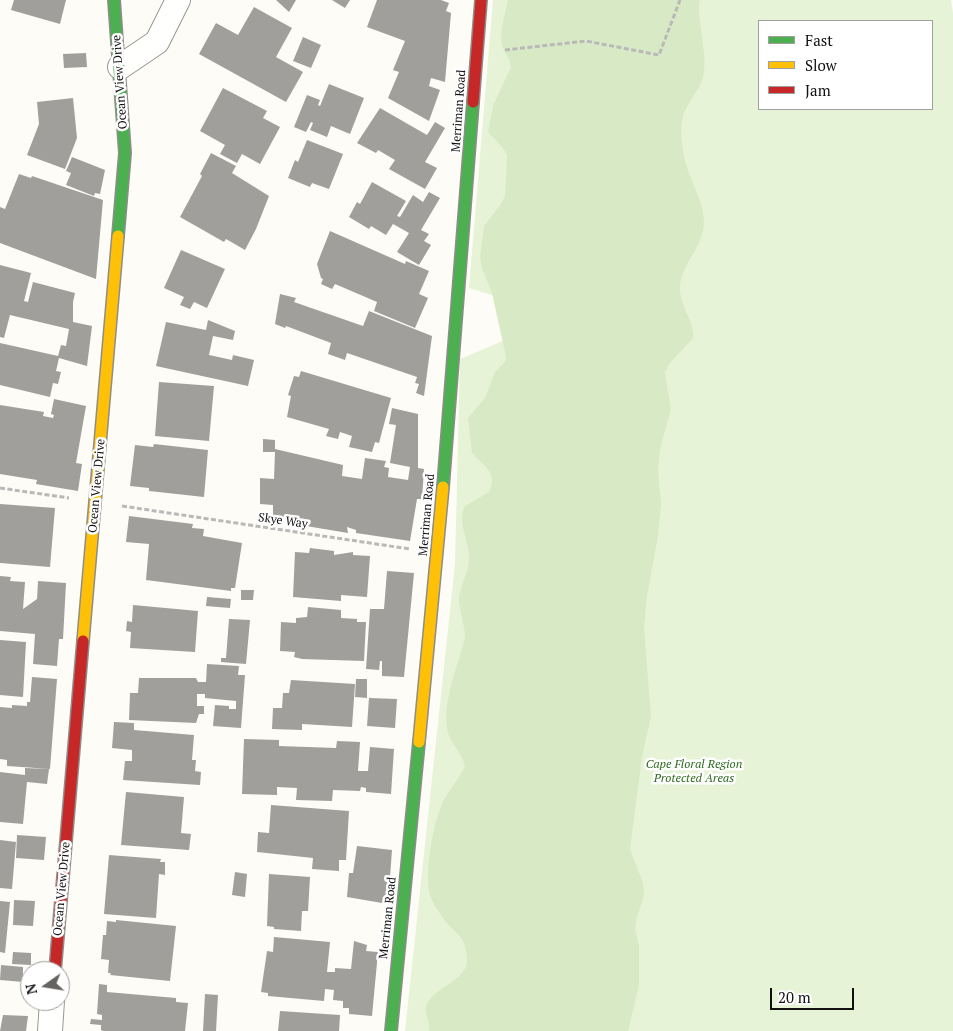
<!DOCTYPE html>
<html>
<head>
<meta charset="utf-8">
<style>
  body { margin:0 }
  #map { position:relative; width:953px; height:1031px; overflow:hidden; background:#fdfcf7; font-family:"PT Serif",serif }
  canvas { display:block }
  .legend { position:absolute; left:758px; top:20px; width:175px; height:90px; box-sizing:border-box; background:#fff; border:1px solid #a0a0a0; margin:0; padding:6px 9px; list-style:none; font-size:15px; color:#111 }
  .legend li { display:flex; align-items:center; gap:10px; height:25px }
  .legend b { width:25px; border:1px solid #a0a0a0 }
  .north { position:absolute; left:20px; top:961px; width:50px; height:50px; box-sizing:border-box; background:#fff; border:1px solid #a0a0a0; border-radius:50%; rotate:257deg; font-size:14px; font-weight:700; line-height:20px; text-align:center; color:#111 }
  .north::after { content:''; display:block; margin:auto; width:18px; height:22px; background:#646362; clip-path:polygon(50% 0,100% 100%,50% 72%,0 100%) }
  .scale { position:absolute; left:770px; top:988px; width:84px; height:22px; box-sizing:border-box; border:2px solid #111; border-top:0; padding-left:6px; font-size:15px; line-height:18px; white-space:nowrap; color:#111; -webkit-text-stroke:4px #fff; paint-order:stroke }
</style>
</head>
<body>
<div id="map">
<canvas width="953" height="1031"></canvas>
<ul class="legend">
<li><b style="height:6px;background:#4caf50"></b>Fast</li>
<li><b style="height:6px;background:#ffc107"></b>Slow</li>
<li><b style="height:6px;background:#c62828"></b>Jam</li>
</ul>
<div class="north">N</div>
<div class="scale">20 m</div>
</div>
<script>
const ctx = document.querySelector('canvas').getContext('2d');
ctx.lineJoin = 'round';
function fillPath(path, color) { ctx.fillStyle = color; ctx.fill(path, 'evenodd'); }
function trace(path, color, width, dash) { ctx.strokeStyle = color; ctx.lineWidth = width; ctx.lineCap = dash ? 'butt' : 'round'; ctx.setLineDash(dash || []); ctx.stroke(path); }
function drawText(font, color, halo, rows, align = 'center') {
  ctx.font = font + ' "PT Serif",serif'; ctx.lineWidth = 5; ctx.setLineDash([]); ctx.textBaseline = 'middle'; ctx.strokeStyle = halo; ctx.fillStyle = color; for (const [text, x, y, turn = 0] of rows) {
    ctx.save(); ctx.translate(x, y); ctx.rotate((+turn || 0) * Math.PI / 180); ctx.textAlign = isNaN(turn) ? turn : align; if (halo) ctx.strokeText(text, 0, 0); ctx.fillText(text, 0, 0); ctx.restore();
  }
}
const green = new Path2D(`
  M 493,0 L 951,0 L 953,13 L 953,1031 L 405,1031 L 455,564 L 460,359 L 510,338 L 511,301 L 469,288 ZM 759,21 L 932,21 L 932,109 L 759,109 Z`);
const forest = new Path2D(`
  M 508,0 L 700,0 C 696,18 707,49 704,72 C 702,89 690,97 684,113 C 680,125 681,138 683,150 C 686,175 703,198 704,220 C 705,246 681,263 680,287 C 679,306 695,321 693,338 L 669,364 L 665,373 L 671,409 L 660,449 L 658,470 L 661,504 L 658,536 L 647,596 L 644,628 L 651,716 L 642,757 L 630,849 L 643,883 L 644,896 L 637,917 L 635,929 L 639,945 L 639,985 L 628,1031 L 429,1031 C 431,1020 422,1013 428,1002 C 439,985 468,979 467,959 C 466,933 453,934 441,915 C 437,909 432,902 430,895 C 424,874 433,822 443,802 C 449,789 459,779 465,766 C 462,752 449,743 447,729 C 443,699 458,666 465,637 C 465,624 459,612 459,599 C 460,584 470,571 469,555 C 468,537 457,523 465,506 L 489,492 C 499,472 483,466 472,453 L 468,418 L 485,398 L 495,372 L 505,362 L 506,357 L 492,293 L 482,268 L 480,257 L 484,226 L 501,204 L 505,196 L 506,178 L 507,155 L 503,148 L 488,132 L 493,106 L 511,67 C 510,59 506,55 503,48 C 498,34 505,15 508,0 Z`);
const building = new Path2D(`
  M 14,0 L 66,0 L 60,24 L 11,10 Z
  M 276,0 L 296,0 L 289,12 Z
  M 332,0 L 350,0 L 345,8 Z
  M 377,0 L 441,0 L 449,3 L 446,11 L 451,13 L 445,82 L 431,78 L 429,86 L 440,90 L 429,121 L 388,98 L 399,72 L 393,70 L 405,41 L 367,27 Z
  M 254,7 L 292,28 L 276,57 L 303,72 L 286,102 L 199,54 L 216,23 L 238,35 Z
  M 303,37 L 321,45 L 311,68 L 293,61 Z
  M 86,53 L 87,67 L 64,68 L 63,54 Z
  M 329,84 L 364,98 L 350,134 L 331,126 L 327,137 L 310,130 L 313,123 L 311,122 L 306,132 L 294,127 L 307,95 L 320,100 L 318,105 L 320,106 Z
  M 223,88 L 267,111 L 263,118 L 280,127 L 260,164 L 242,154 L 237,163 L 220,154 L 225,145 L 200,131 Z
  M 73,98 L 77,138 L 65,169 L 27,155 L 39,124 L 37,102 Z
  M 380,108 L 427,135 L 435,122 L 445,128 L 425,162 L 437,168 L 425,189 L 389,169 L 395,160 L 378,150 L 376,153 L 357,143 Z
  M 307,140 L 343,154 L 329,189 L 312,183 L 310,187 L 288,178 L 295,160 L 298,162 Z
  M 211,153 L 236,166 L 232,173 L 269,196 L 256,229 L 245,250 L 226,239 L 224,242 L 180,217 L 202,176 L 200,174 Z
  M 72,157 L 105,170 L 100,194 L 95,193 L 94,196 L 66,185 L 71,173 L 66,171 Z
  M 19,174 L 31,178 L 32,176 L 103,200 L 96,279 L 0,243 L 0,207 L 5,209 Z
  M 372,182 L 406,201 L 397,216 L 400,217 L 413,195 L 423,202 L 429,192 L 440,198 L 421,230 L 429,234 L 424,241 L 431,245 L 419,265 L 397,252 L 409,233 L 393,224 L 386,235 L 371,226 L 369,229 L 349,217 L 357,202 L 360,204 Z
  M 330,231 L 405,264 L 406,261 L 429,271 L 419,294 L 428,298 L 415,328 L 374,311 L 377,302 L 335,284 L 332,289 L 321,284 L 323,279 L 321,278 L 317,264 Z
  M 181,250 L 225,269 L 207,308 L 194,302 L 190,309 L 180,305 L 184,297 L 164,288 Z
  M 0,265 L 31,273 L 24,301 L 28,302 L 33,282 L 75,293 L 73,302 L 73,322 L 92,326 L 87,366 L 59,358 L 56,371 L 61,372 L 58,384 L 53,383 L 50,397 L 0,385 L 0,343 L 58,356 L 61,345 L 66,346 L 69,329 L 10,315 L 4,338 L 0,337 Z
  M 280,294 L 296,298 L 294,302 L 363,326 L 369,311 L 432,336 L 424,396 L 416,393 L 419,384 L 415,383 L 417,377 L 347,353 L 345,360 L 328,354 L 331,343 L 286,326 L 285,328 L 275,324 Z
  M 208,320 L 235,331 L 233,340 L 213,336 L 209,355 L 232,360 L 233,355 L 254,360 L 248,386 L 156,366 L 166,322 L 206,330 Z
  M 301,371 L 391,398 L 379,443 L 375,442 L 372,452 L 349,447 L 352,436 L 340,432 L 338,439 L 326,436 L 329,429 L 287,417 L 291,396 L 288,395 L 294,376 L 299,377 Z
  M 159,382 L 214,386 L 209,441 L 155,436 Z
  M 54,399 L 86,406 L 76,463 L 82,464 L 78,491 L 36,484 L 37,480 L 0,474 L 0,405 L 44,412 L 43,416 L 53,418 L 54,415 L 51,414 Z
  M 392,408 L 418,414 L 418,468 L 424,469 L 422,499 L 417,499 L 410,541 L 356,533 L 356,530 L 347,527 L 348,533 L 306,526 L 306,523 L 273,516 L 273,505 L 260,504 L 260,478 L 274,479 L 275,452 L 263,452 L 263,439 L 275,440 L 275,449 L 343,465 L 342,476 L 362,479 L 365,458 L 386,461 L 384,467 L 389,468 L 388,477 L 408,480 L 410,467 L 390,463 L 396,425 L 389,424 Z
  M 154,444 L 208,450 L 204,497 L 149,491 L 149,488 L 130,486 L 135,445 L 153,447 Z
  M 0,504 L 55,508 L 50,567 L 0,563 Z
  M 129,516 L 193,524 L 192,528 L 204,529 L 203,536 L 242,543 L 235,588 L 231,588 L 231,591 L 146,580 L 149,544 L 126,542 Z
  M 310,548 L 334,551 L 334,555 L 353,552 L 353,555 L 370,556 L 367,597 L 341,595 L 341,601 L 293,597 L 295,552 L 309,553 Z
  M 387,571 L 414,573 L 404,677 L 382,676 L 382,661 L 380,661 L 379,670 L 366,669 L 370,609 L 384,609 Z
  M 0,576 L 11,577 L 10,581 L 25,582 L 23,609 L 37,599 L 38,581 L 66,583 L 63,639 L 59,639 L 57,666 L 33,664 L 35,634 L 0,631 Z
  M 241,590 L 254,590 L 253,600 L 241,600 Z
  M 207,597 L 231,599 L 230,608 L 206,606 Z
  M 133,605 L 198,611 L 195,652 L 130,648 L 131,632 L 126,631 L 127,621 L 132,622 Z
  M 308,607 L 341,610 L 341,618 L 357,619 L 357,622 L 366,622 L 364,661 L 302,659 L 294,657 L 295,652 L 280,651 L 281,622 L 296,623 L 296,618 L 307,617 Z
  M 229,619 L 250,620 L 246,664 L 221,662 L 221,658 L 226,658 Z
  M 0,640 L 26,642 L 23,697 L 0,695 Z
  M 207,664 L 239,666 L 238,675 L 245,675 L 241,728 L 213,726 L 215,705 L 229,706 L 229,709 L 236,709 L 236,701 L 205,698 L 205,694 L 197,694 L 197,706 L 204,706 L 204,714 L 199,714 L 196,723 L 129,720 L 130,693 L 138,693 L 139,678 L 196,678 L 198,682 L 206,682 Z
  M 32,677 L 57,679 L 50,769 L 7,766 L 7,760 L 0,759 L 0,707 L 12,708 L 12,705 L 27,706 L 27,702 L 30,702 Z
  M 356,679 L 367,679 L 367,698 L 355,697 Z
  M 291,680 L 355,684 L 352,727 L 302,724 L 302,730 L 272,729 L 273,708 L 282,708 L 283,693 L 289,693 Z
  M 369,698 L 397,699 L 395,728 L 367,726 Z
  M 114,722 L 134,723 L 134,730 L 194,735 L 192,760 L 196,760 L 195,771 L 201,772 L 200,785 L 123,780 L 125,761 L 132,761 L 132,750 L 112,748 Z
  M 244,739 L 279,740 L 279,746 L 336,748 L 337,741 L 360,742 L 358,771 L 368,771 L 370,747 L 394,749 L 391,794 L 366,792 L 366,788 L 361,787 L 360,791 L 333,790 L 332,801 L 296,800 L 297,788 L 277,787 L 277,795 L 242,794 Z
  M 25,768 L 49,769 L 47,784 L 27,782 L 23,824 L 0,822 L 0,772 L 25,775 Z
  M 126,792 L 184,797 L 181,833 L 191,834 L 189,850 L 121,845 Z
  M 271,805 L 349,811 L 346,860 L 339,860 L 339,871 L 312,869 L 313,858 L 257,852 L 258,832 L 269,833 Z
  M 17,835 L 46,837 L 44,860 L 16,858 Z
  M 0,840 L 16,842 L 12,889 L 0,888 Z
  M 357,846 L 392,850 L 388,904 L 347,897 L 349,873 L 353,873 Z
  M 109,855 L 161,859 L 160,862 L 165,862 L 165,875 L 159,874 L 156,918 L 104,914 Z
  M 235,872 L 247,874 L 245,897 L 232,895 Z
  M 269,874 L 310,877 L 308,911 L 302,911 L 301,931 L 274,929 L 274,927 L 267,926 Z
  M 14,900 L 35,901 L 33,926 L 13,925 Z
  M 0,901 L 10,902 L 5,953 L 0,952 Z
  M 116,920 L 176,926 L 170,981 L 110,975 L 111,973 L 108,973 L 109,960 L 101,959 L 103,935 L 106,935 L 107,921 L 116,922 Z
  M 274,937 L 330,942 L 327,972 L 335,972 L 335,968 L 351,969 L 354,941 L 367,945 L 366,951 L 378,952 L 372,1016 L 349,1014 L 349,1008 L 343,1008 L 343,1001 L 333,1000 L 334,990 L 325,989 L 324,1001 L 268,996 L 268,993 L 261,992 L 267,951 L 273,952 Z
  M 13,952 L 31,953 L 31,965 L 12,964 Z
  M 1,965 L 23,967 L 23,982 L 0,980 Z
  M 99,984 L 107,985 L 107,992 L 176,998 L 176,1002 L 188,1003 L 185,1031 L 103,1031 L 101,1030 L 101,1025 L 90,1024 L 91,1019 L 102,1020 L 102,1015 L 97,1014 Z
  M 205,994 L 218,995 L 216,1031 L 203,1031 Z
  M 280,1011 L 340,1015 L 339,1031 L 278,1031 Z
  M 3,1015 L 28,1016 L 26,1031 L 0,1031 Z`);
const path = new Path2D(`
  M 505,50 L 586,41 L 659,55 L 680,0
  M 0,488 L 69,498
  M 122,506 L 410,549`);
const street = new Path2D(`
  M 120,67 L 157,42 L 178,0
  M 50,1031 L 52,1001`);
const fast = new Path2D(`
  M 114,0 L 125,153 L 118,236
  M 443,487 L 473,102
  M 391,1031 L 419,742`);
const slow = new Path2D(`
  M 83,641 L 118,236
  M 419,742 L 443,487`);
const jam = new Path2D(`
  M 473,102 L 481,0
  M 55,971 L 83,641`);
const streetNames = [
  ["Ocean View Drive",120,82,-94],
  ["Merriman Road",459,111,-86],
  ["Ocean View Drive",97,486,-85],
  ["Merriman Road",427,515,-85],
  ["Skye Way",283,521,8],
  ["Ocean View Drive",62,889,-85],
  ["Merriman Road",388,918,-84]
];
const parkNames = [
  ["Cape Floral Region",694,765],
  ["Protected Areas",694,779]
];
fillPath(green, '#e7f3d7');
fillPath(forest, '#d8eac5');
fillPath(building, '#a19f9c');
trace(street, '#979795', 26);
trace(fast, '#8e8d8b', 14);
trace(slow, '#8e8d8b', 14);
trace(jam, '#8e8d8b', 14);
trace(path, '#b9b9b8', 3, [5, 2.5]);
trace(street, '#fffffe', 24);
trace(fast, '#4caf50', 11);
trace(slow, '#ffc107', 11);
trace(jam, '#c62828', 11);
drawText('12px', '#111', '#fff', streetNames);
drawText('italic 12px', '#2f6b1f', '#fff', parkNames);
</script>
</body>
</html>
